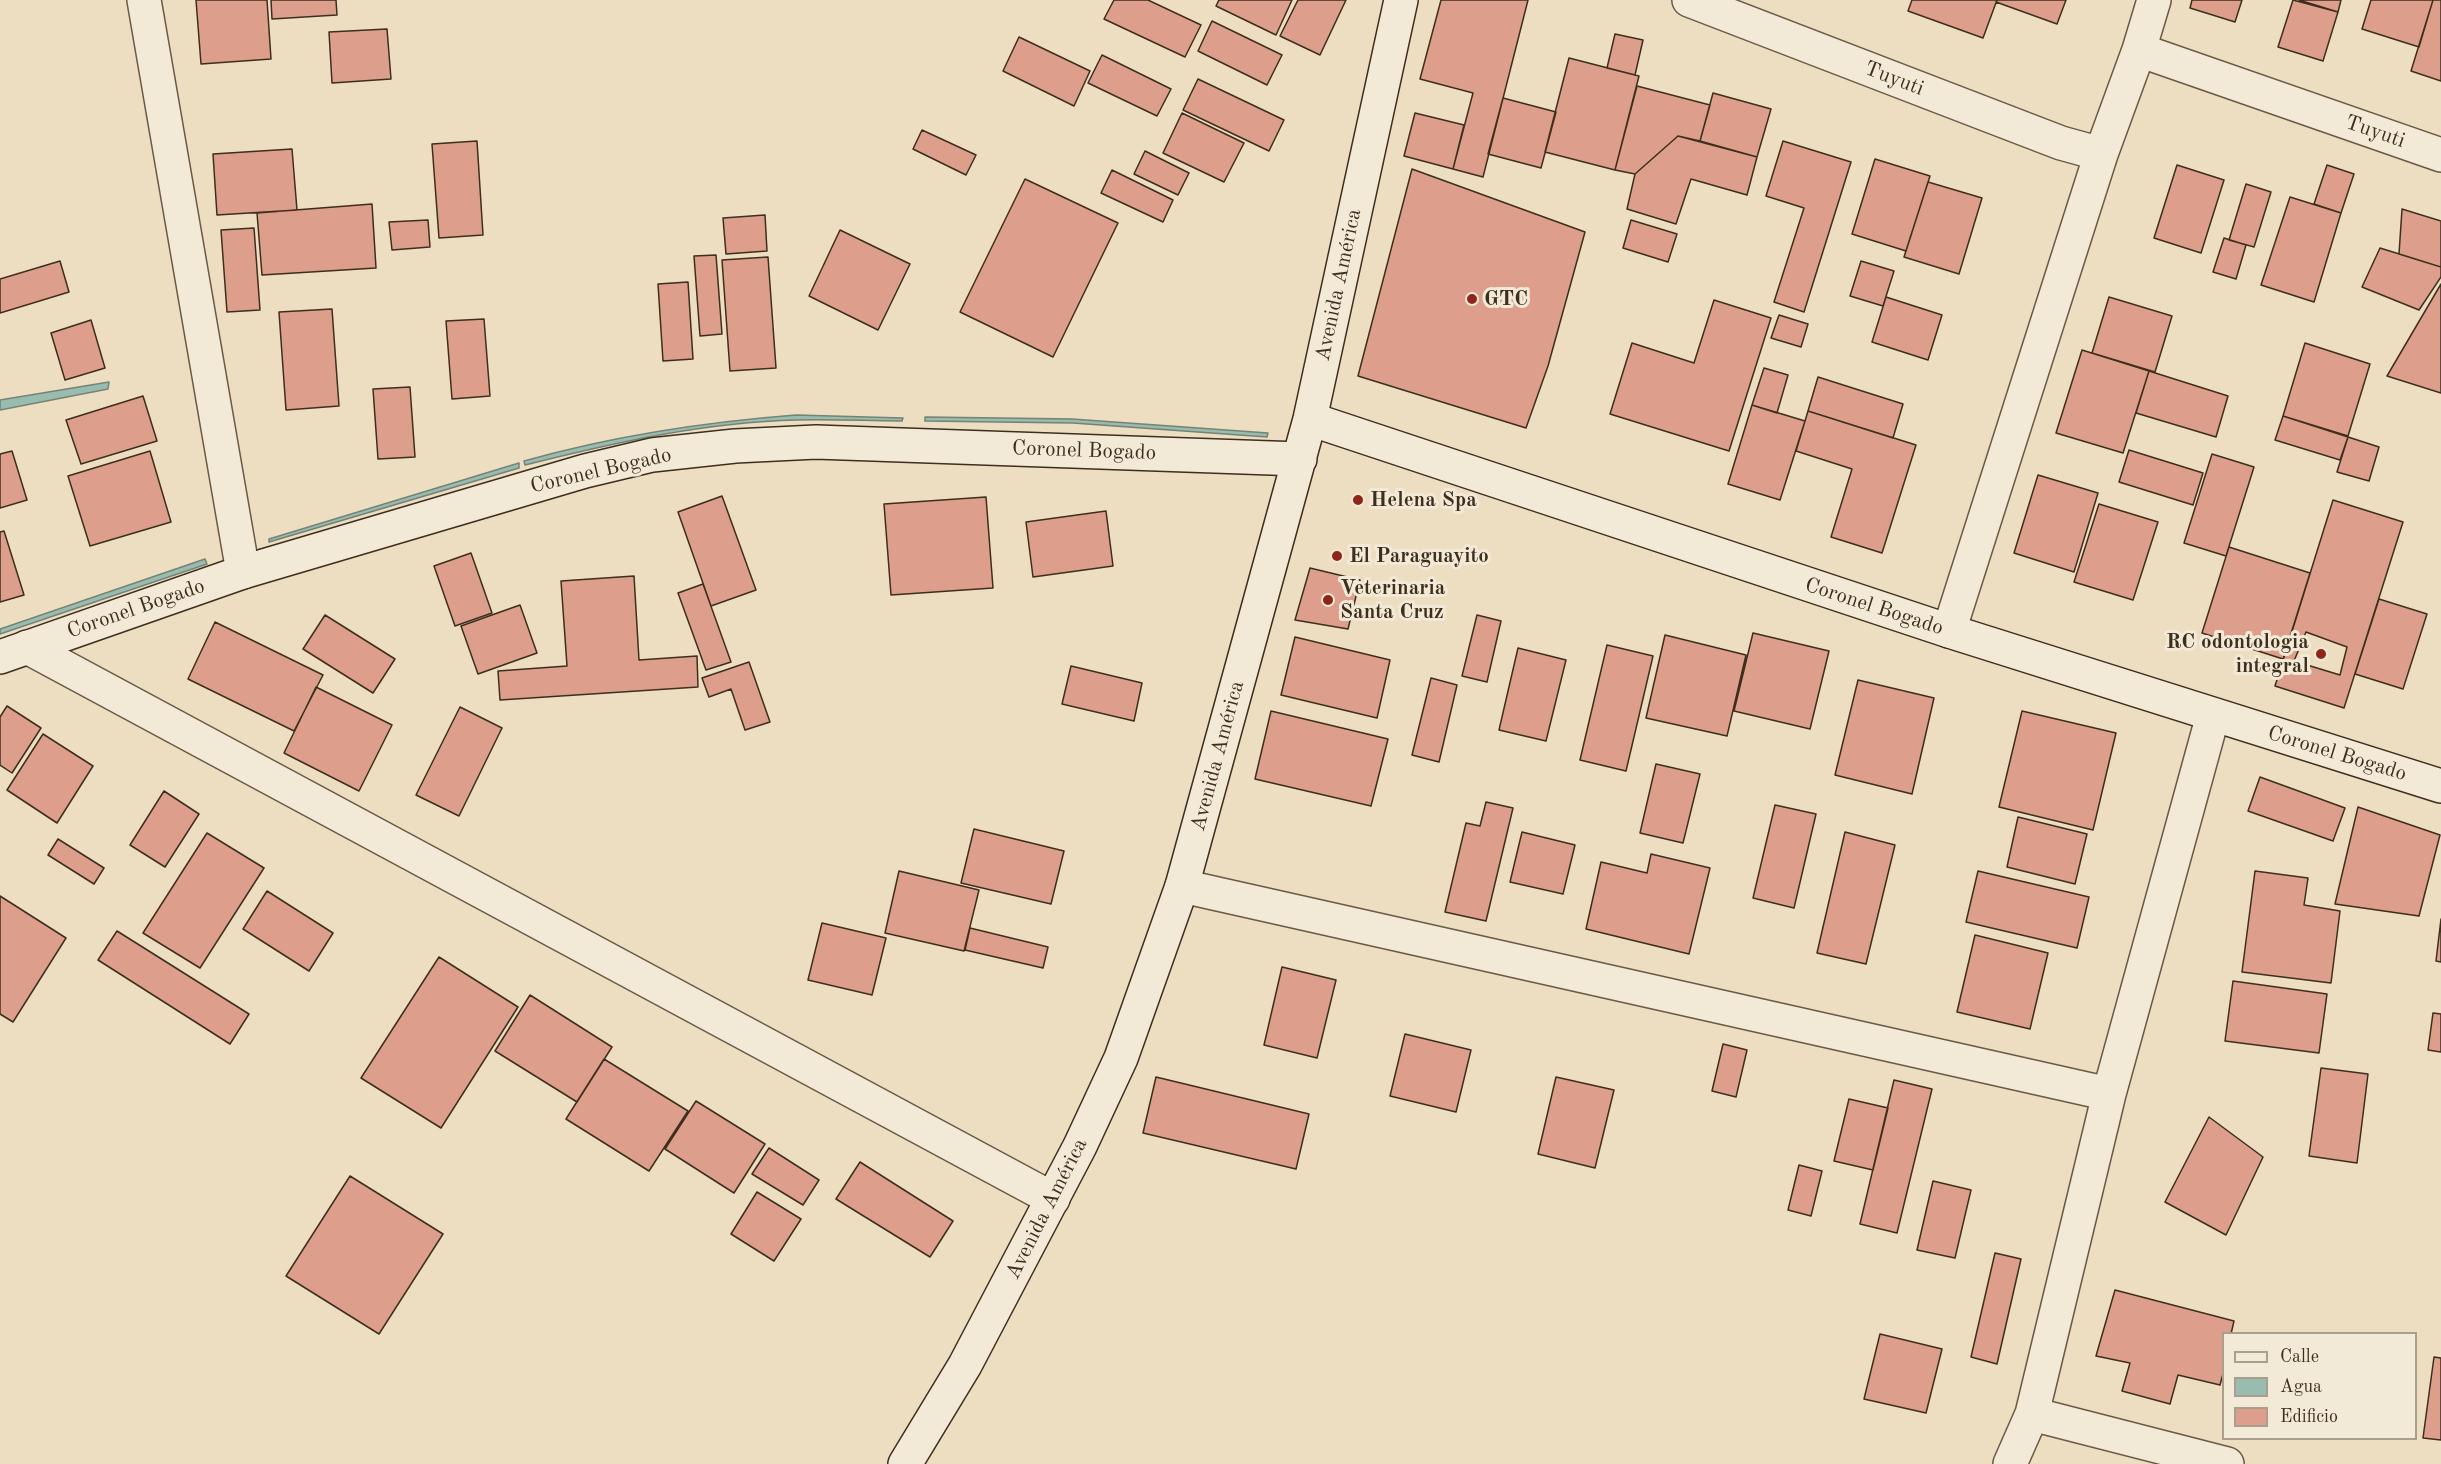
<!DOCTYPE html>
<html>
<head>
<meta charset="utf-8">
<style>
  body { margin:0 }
  #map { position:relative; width:2441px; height:1464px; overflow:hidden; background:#edddc1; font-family:"Old Standard TT",serif }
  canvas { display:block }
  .legend { position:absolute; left:2222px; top:1332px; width:195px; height:108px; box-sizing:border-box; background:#f3e9d7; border:2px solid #aa9e8d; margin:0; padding:8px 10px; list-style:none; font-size:18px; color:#3d2e1d }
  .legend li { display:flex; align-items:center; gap:12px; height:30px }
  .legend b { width:30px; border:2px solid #aa9e8d }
</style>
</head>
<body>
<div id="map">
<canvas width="2441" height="1464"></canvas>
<ul class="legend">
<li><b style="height:8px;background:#f3e9d7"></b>Calle</li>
<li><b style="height:16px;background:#99bcb0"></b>Agua</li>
<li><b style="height:16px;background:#dd9f8c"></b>Edificio</li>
</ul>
</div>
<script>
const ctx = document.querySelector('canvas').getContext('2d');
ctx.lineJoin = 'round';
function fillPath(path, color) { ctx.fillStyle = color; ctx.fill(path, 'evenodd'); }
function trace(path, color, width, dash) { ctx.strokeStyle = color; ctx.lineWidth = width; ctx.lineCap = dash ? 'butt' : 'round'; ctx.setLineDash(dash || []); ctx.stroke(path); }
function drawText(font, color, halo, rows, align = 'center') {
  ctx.font = font + ' "Old Standard TT",serif'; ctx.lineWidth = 6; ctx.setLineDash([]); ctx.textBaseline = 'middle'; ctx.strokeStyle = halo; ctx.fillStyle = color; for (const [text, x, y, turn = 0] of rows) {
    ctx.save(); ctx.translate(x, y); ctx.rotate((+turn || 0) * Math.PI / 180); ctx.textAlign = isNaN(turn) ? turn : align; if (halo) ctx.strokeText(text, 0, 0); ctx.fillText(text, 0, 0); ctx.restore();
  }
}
const water = new Path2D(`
  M 109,382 L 108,389 L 0,410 L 0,400 Z
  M 796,415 L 903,418 L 902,421 C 867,421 832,419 797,420 C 705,422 613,443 525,465 L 524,461 C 613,436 704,422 796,415 Z
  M 925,417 L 1072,419 L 1268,433 L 1267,437 L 1073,423 L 925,421 Z
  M 519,463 L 519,468 L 269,542 L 269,539 Z
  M 205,559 L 207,564 L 0,634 L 0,629 Z`);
const building = new Path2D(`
  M 196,0 L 267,0 L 271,59 L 201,64 Z
  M 271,0 L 336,0 L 337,15 L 272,19 Z
  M 1114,0 L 1148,0 L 1201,25 L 1185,57 L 1104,19 Z
  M 1219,0 L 1292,0 L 1276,35 L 1216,6 Z
  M 1298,0 L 1346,0 L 1320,55 L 1280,36 Z
  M 1441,0 L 1528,0 L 1483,177 L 1453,169 L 1473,93 L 1420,79 Z
  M 1912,0 L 1997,0 L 1983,38 L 1908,11 Z
  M 1997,0 L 2066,0 L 2057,24 L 1996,2 Z
  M 2192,0 L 2242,0 L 2235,22 L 2190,8 Z
  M 2293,0 L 2338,12 L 2323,61 L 2278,47 Z
  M 2299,0 L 2341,0 L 2338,12 Z
  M 2371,0 L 2433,0 L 2419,47 L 2362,29 Z
  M 2433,0 L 2441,0 L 2441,81 L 2411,71 Z
  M 1212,21 L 1282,55 L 1267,85 L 1198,51 Z
  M 387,29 L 391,79 L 332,83 L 329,32 Z
  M 1615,34 L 1643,40 L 1635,75 L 1607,68 Z
  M 1019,37 L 1090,71 L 1074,106 L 1003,71 Z
  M 1102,55 L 1171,89 L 1157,116 L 1088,83 Z
  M 1569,58 L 1639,76 L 1615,170 L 1545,152 Z
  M 1198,79 L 1284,120 L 1269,151 L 1183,110 Z
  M 1637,86 L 1710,105 L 1700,141 L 1678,136 L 1635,174 L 1615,170 Z
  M 1713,93 L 1771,109 L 1757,157 L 1700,141 Z
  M 1503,98 L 1556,112 L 1541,168 L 1488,154 Z
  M 1182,113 L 1244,143 L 1224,182 L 1163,153 Z
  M 1415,113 L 1464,125 L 1453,169 L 1404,156 Z
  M 922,130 L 976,155 L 966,175 L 913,149 Z
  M 1678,136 L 1757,157 L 1747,195 L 1691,179 L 1676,224 L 1627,209 L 1635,174 Z
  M 477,141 L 483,235 L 439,238 L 432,144 Z
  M 1783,141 L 1851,162 L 1804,312 L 1774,302 L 1804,208 L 1766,196 Z
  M 292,149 L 297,210 L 217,215 L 213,154 Z
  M 1145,151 L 1189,173 L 1178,195 L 1134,174 Z
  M 1875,159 L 1930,176 L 1906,251 L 1852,234 Z
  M 2177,165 L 2224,180 L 2201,253 L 2154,238 Z
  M 2327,165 L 2354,174 L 2341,213 L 2314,204 Z
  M 1412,169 L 1585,232 L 1548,366 L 1526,428 L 1358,376 Z
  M 1112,170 L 1173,200 L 1163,222 L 1101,193 Z
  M 1025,179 L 1118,223 L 1053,357 L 960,312 Z
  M 1928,182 L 1982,198 L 1959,274 L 1904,257 Z
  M 2246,184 L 2271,192 L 2254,247 L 2229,240 Z
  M 2290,197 L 2341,213 L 2314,302 L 2261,285 Z
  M 372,204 L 376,268 L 262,275 L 257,213 Z
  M 2402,209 L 2441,221 L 2441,267 L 2399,254 Z
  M 765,215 L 767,251 L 726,254 L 723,218 Z
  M 428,220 L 430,247 L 392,250 L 389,222 Z
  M 1631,220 L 1677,234 L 1668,262 L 1623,248 Z
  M 254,228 L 260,310 L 227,312 L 221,230 Z
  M 840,230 L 910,264 L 878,330 L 809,296 Z
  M 2224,238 L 2246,245 L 2236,279 L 2213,272 Z
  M 2380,248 L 2441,267 L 2441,277 L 2419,310 L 2362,287 Z
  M 716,255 L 722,334 L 700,336 L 694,256 Z
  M 768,257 L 776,368 L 730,371 L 722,260 Z
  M 60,261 L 69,292 L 0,313 L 0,279 Z
  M 1861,261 L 1894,271 L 1883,306 L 1850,296 Z
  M 688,282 L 693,359 L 663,361 L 658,284 Z
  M 2441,284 L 2441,393 L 2387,376 Z
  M 1886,297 L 1942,315 L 1928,360 L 1872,342 Z
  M 2109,297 L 2172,316 L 2155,372 L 2092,353 Z
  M 1714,300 L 1771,318 L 1729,451 L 1610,414 L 1632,343 L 1694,363 Z
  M 332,309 L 339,406 L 286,410 L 279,312 Z
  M 1779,315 L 1808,324 L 1801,347 L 1771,338 Z
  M 484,319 L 490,396 L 452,399 L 446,321 Z
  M 91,320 L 105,368 L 65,380 L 51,333 Z
  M 2305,343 L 2370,364 L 2348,436 L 2283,416 Z
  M 2082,350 L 2149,371 L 2123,453 L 2056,433 Z
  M 1764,368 L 1788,375 L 1777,413 L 1752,405 Z
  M 2149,371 L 2228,396 L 2216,437 L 2136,413 Z
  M 1818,377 L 1903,404 L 1893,438 L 1808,411 Z
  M 410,387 L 415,457 L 378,459 L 373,389 Z
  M 143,396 L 157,441 L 81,464 L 66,420 Z
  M 1752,405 L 1805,421 L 1780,500 L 1728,484 Z
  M 1808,411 L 1916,445 L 1882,553 L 1831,537 L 1852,469 L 1796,451 Z
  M 2283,416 L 2348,437 L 2340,460 L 2275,440 Z
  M 2348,437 L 2379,447 L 2369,481 L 2337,472 Z
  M 2129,450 L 2203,473 L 2193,505 L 2119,482 Z
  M 12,451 L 27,500 L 0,508 L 0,454 Z
  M 150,451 L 171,522 L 90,546 L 68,476 Z
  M 2212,454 L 2254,467 L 2226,556 L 2184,543 Z
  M 2038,475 L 2098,493 L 2074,572 L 2014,553 Z
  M 722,496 L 756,590 L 711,606 L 678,512 Z
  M 986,497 L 993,588 L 891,595 L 884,504 Z
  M 2333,500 L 2403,522 L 2344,708 L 2275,686 Z
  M 2099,504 L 2158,522 L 2133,600 L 2074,582 Z
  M 1106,511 L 1113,566 L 1033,577 L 1026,522 Z
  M 4,531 L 24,595 L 0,602 L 0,532 Z
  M 2229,547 L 2310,573 L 2283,659 L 2202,633 Z
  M 471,553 L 492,613 L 455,626 L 434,566 Z
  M 1310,568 L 1360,580 L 1348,629 L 1295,620 Z
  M 634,576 L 639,660 L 697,656 L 698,687 L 500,700 L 498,671 L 567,666 L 561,581 Z
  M 703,584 L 731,662 L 706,670 L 678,593 Z
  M 2379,599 L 2427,614 L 2403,689 L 2355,674 Z
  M 520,605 L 537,653 L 478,674 L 461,626 Z
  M 325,615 L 395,659 L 373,693 L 303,649 Z
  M 1477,615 L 1501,621 L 1487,682 L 1462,676 Z
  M 215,622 L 323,675 L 294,731 L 188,679 Z
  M 2306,632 L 2347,647 L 2340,675 L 2294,661 Z
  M 1753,633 L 1829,651 L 1810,729 L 1734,711 Z
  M 1665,635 L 1746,655 L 1727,736 L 1646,718 Z
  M 1295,637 L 1390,660 L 1377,718 L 1281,695 Z
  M 1607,645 L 1653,656 L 1626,771 L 1580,760 Z
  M 1518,648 L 1566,660 L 1546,741 L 1499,730 Z
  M 749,662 L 770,722 L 745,730 L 731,689 L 709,697 L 702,678 Z
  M 1071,666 L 1142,683 L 1134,721 L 1062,704 Z
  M 1431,678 L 1457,685 L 1439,762 L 1412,755 Z
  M 1858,680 L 1934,698 L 1912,794 L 1835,775 Z
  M 316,687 L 392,725 L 359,791 L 284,753 Z
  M 7,706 L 41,728 L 12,773 L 0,765 L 0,717 Z
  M 460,707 L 502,728 L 459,816 L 416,795 Z
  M 1271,711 L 1388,739 L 1371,806 L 1255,779 Z
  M 2022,711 L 2116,733 L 2093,830 L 1999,807 Z
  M 43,734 L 93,766 L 57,823 L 7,790 Z
  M 1656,764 L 1700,774 L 1683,843 L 1640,833 Z
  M 2260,777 L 2345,808 L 2333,841 L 2248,811 Z
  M 164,791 L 199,814 L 165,867 L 130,845 Z
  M 1486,802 L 1513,808 L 1486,921 L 1445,912 L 1466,823 L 1480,826 Z
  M 1775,805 L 1816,814 L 1794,908 L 1753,898 Z
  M 2358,807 L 2440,835 L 2419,916 L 2335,904 Z
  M 2018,817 L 2087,834 L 2075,884 L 2007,867 Z
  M 974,829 L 1064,851 L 1051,904 L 961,883 Z
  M 1522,832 L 1575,845 L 1563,894 L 1510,882 Z
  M 1845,832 L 1895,845 L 1866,964 L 1817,953 Z
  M 207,833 L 264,868 L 200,968 L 143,933 Z
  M 58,839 L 104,868 L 94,884 L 48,855 Z
  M 1651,854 L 1710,868 L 1689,954 L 1586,929 L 1601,862 L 1647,873 Z
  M 899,871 L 979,890 L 964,951 L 885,933 Z
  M 1978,871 L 2089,897 L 2077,948 L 1966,922 Z
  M 2255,871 L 2308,878 L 2304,905 L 2340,911 L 2331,983 L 2242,972 Z
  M 267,891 L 333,933 L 309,971 L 243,929 Z
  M 0,896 L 66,938 L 13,1022 L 0,1014 Z
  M 2441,919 L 2441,962 L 2436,961 Z
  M 822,923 L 886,938 L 872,995 L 808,980 Z
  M 970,928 L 1048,947 L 1043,968 L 965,950 Z
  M 117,931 L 249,1014 L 230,1044 L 98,960 Z
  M 1975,935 L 2048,953 L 2030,1029 L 1957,1012 Z
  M 439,957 L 518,1007 L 441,1128 L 361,1078 Z
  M 1282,967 L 1336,980 L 1317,1058 L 1264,1045 Z
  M 2233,981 L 2327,994 L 2319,1053 L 2225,1041 Z
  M 530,995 L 612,1047 L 577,1102 L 495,1051 Z
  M 2433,1013 L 2441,1014 L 2441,1052 L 2428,1050 Z
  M 1405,1034 L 1471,1050 L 1456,1112 L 1390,1096 Z
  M 1723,1044 L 1747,1050 L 1736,1097 L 1712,1091 Z
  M 604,1059 L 688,1111 L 649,1171 L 566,1119 Z
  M 2321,1068 L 2368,1074 L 2357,1163 L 2309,1156 Z
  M 1156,1077 L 1309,1114 L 1296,1169 L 1143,1133 Z
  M 1556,1077 L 1614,1090 L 1595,1168 L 1538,1154 Z
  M 1894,1080 L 1932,1089 L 1897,1233 L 1860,1224 Z
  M 1849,1099 L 1888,1108 L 1873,1170 L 1834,1161 Z
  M 696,1101 L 765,1144 L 734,1193 L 665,1149 Z
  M 2209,1117 L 2263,1157 L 2226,1235 L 2165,1202 Z
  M 769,1148 L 819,1180 L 803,1205 L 752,1174 Z
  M 860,1162 L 953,1221 L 930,1257 L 836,1199 Z
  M 1799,1165 L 1822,1171 L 1811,1216 L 1788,1210 Z
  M 350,1176 L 443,1234 L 379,1334 L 286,1276 Z
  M 1933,1181 L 1971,1190 L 1955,1258 L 1917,1250 Z
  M 757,1192 L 801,1219 L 774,1261 L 731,1234 Z
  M 1995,1253 L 2021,1259 L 1997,1364 L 1971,1357 Z
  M 2115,1290 L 2234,1321 L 2231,1334 L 2224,1334 L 2224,1370 L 2220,1385 L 2178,1375 L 2170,1404 L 2122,1391 L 2130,1363 L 2096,1356 Z
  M 1880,1334 L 1942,1349 L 1926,1413 L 1864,1399 Z
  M 2434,1357 L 2441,1358 L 2441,1440 L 2423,1438 Z`);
const street = new Path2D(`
  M 144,0 L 243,572
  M 1689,0 L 2061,143 L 2101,154
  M 2139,50 L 2441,155
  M 1949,631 L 2101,154 L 2139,50 L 2154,0
  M 27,647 L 1053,1199
  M 1182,886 L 2109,1094
  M 2032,1414 L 2227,1464
  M 2010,1464 L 2032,1414 L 2109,1094 L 2213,715`);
const secondary = new Path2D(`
  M 1310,419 L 1949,631 L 2441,786
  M 0,657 L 243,572 L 585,471 L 652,455 L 735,446 L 816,442 L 1300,459
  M 905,1464 L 965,1365 L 1080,1146 L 1121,1058 L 1182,886 L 1310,419 L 1401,0`);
const markers = [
  [1472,299,6,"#8f2418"],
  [1358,500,6,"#8f2418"],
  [1337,556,6,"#8f2418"],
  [1328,600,6,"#8f2418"],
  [2321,654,6,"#8f2418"]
];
const streetNames = [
  ["Tuyuti",1894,79,21],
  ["Tuyuti",2375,132,19],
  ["Avenida América",1339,285,-78],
  ["Coronel Bogado",1084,451,2],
  ["Coronel Bogado",601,471,-13],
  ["Coronel Bogado",1874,607,18],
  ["Coronel Bogado",136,609,-19],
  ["Coronel Bogado",2337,754,17],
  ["Avenida América",1218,756,-75],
  ["Avenida América",1047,1209,-63]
];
const poiNames = [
  ["GTC",1484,299],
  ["Helena Spa",1370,500],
  ["El Paraguayito",1349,556],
  ["Veterinaria",1340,588],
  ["Santa Cruz",1340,612],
  ["RC odontologia",2309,642,"right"],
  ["integral",2309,666,"right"]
];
fillPath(water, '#99bcb0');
trace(water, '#748375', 1.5);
fillPath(building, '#dd9f8c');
trace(building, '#3d2e1d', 1.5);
trace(street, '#695a46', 36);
trace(secondary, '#3d2e1d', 36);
trace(street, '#f3e9d7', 33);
trace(secondary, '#f3e9d7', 33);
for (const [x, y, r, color] of markers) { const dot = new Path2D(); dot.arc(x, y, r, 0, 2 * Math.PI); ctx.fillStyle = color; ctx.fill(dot); trace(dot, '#f3e9d7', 2); }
drawText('21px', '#3d2e1d', '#f3e9d7', streetNames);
drawText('bold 21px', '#3d2e1d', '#f3e9d7', poiNames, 'left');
</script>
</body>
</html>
